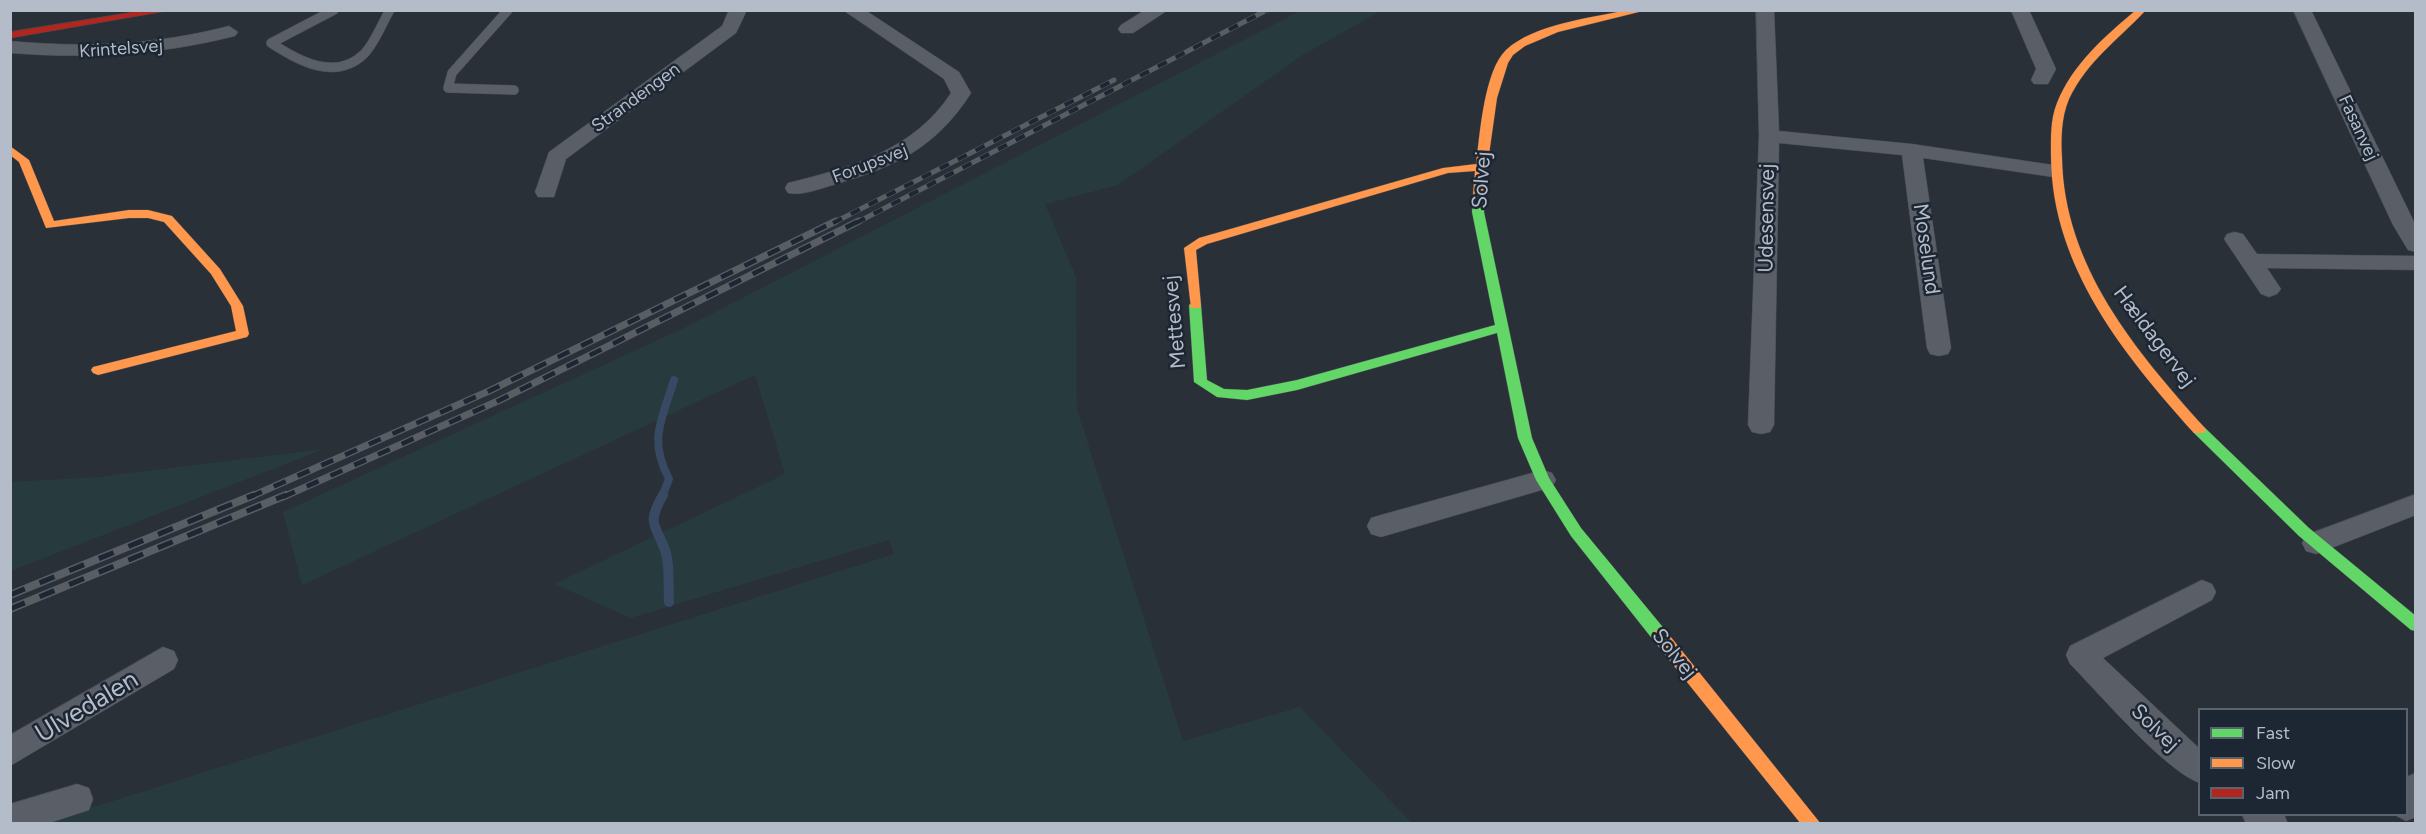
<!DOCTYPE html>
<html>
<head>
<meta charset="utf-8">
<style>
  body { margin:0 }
  #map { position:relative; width:2426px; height:834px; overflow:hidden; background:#2a3038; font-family:Figtree,sans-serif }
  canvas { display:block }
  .frame { position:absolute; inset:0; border:12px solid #b4bcc9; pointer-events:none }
  .legend { position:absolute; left:2198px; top:708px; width:210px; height:108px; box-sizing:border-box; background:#1d2633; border:2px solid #59626f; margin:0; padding:8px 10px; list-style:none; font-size:18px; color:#b4bcc9 }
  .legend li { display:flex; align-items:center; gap:12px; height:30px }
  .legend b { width:30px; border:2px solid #59626f }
</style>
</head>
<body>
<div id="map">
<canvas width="2426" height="834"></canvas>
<div class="frame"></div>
<ul class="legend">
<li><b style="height:8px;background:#63d668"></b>Fast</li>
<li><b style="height:8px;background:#ff974d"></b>Slow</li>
<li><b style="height:8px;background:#b3261e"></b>Jam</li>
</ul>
</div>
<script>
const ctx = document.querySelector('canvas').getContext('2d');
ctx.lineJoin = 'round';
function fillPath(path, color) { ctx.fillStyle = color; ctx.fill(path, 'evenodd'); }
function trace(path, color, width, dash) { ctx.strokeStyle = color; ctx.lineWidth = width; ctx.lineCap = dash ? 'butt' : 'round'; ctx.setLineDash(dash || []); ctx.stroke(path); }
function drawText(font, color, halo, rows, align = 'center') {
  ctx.font = font + ' Figtree,sans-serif'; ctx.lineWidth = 5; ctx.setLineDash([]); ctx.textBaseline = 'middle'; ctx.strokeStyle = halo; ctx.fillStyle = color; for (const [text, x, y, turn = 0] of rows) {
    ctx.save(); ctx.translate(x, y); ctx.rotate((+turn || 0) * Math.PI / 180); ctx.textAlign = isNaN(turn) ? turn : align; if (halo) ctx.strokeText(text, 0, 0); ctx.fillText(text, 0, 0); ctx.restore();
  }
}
const green = new Path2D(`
  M 1300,11 L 1381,11 L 1301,56 L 1118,185 L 1045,204 L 1076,277 L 1077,409 L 1183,741 L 1300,707 L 1412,823 L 40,824 L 894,554 L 889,540 L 631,618 L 554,584 L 785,474 L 755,375 L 302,585 L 283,512 L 684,328 Z
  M 324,449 L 11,571 L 11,482 L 98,477 Z`);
const streamFar1 = new Path2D(`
  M 662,497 L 669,479 C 648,439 662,420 674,380`);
const stream = new Path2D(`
  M 663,495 C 645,526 657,525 666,553 C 670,568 668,587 669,602`);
const lane = new Path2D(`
  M 334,10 L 271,43 C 297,60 335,82 364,54 C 375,43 382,23 390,10
  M 508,10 L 452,73 L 448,88 L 514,90`);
const street = new Path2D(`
  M 729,10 L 747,10 L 736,33 L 566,159 L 554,197 L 538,197 L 535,192 L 549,152 L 722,26 Z
  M 843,10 L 865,10 L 959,72 L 971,93 C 936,148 895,167 833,185 C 819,189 802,196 788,193 L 785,188 L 788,183 C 852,167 914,150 951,93 L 944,79 Z
  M 1145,10 L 1168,10 L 1133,33 L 1121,33 L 1118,29 L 1121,25 Z
  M 1756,10 L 1774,10 L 1779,131 L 1912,144 L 2053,165 L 2060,167 L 2063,171 L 2060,175 L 2053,177 L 1923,158 L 1951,348 L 1948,354 L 1939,356 L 1930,354 L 1927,348 L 1902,155 L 1779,143 L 1774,425 L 1770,432 L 1761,434 L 1752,432 L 1748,425 L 1759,136 Z
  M 2011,10 L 2029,10 L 2056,69 L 2048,84 L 2034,84 L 2031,80 L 2036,69 Z
  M 2293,10 L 2311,10 L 2416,226 L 2416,252 L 2408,250 L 2393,225 Z
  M 229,26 L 238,32 L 235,36 C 160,55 88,59 10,53 L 10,41 C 85,48 156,45 229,26 Z
  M 2235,232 L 2243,234 L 2257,254 L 2416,256 L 2416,270 L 2267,268 L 2281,289 L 2277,294 L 2269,297 L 2261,294 L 2224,239 L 2227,234 Z
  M 1543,470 L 1552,473 L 1556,480 L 1552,487 L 1381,537 L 1371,534 L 1367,526 L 1371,518 L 1381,515 Z
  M 2416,494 L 2416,515 L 2316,554 L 2306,551 L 2302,543 L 2306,535 Z
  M 2202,580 L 2212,584 L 2216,592 L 2212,600 L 2103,658 L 2200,749 L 2200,783 C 2165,771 2099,693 2070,664 L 2066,655 L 2070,646 Z
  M 163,647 L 174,651 L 178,660 L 174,669 L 10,766 L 10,735 Z
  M 2416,773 L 2416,817 L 2406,821 L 2393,814 L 2406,814 L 2406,777 Z
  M 77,784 L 89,788 L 93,799 L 89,810 L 46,824 L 10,824 L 10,804 Z
  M 2242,814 L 2284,814 L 2288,824 L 2246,824 Z`);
const fast = new Path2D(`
  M 1479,192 L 1485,195 L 1484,212 L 1532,438 L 1549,478 L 1581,528 L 1666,631 L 1668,636 L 1666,641 L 1660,643 L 1654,641 L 1571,536 L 1536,480 L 1518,438 L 1497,333 L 1297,390 L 1247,400 L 1217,397 L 1194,382 L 1189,305 L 1195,301 L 1201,305 L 1207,380 L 1224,389 L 1247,390 L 1297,380 L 1495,325 L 1472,212 L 1473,195 Z
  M 2199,425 L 2204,427 L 2309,528 L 2416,616 L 2416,631 L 2411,630 L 2299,536 L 2194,433 L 2192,430 L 2194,427 Z`);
const slow = new Path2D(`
  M 1627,10 L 1647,10 L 1558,32 L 1525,46 L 1513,55 L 1508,63 L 1497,98 L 1483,197 L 1475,197 L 1473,195 L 1475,171 L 1448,173 L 1207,244 L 1196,250 L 1201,305 L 1199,308 L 1191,308 L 1184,248 L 1199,238 L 1443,168 L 1476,164 C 1480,134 1484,71 1506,50 C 1534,24 1591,18 1627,10 Z
  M 2136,10 L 2146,10 C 2118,40 2087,61 2069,99 C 2061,118 2061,139 2062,158 C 2064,266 2135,350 2204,427 L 2206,430 L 2204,433 L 2194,433 C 2124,355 2052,267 2051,157 C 2051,139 2050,120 2057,103 C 2072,65 2105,36 2136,10 Z
  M 10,146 L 29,160 L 54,221 L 129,210 L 148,210 L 172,216 L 220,269 L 243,306 L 249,334 L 247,337 L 98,375 L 93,373 L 91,370 L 93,367 L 236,331 L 231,306 L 211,274 L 164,222 L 148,218 L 129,218 L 46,228 L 19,162 L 10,155 Z
  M 1660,629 L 1666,631 L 1821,824 L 1801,824 L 1654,641 L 1652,636 L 1654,631 Z`);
const jam = new Path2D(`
  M 147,10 L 172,10 L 10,38 L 10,32 Z`);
const railFar2 = new Path2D(`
  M 833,223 L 1114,80
  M 856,223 L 1267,10`);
const railFar1 = new Path2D(`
  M 250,497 L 489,391 L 836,221
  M 283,497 L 500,400 L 859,221`);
const rail = new Path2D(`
  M 10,595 L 254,495
  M 10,609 L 286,495`);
const farStreetnames = [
  ["Krintelsvej",121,49,-4],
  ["Strandengen",636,98,-36],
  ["Fasanvej",2358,128,65],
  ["Forupsvej",870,164,-21]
];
const streetNames = [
  ["Solvej",1482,180,-86],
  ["Udesensvej",1767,218,-89],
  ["Moselund",1926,249,82],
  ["Mettesvej",1175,322,-95],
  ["Hældagervej",2154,337,53],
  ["Solvej",1674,654,51],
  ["Solvej",2155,728,44]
];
const nearStreetnames = [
  ["Ulvedalen",87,707,-31]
];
fillPath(green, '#273a3e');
trace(streamFar1, '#384963', 8);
trace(stream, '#384963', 10);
trace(lane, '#484c53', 10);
trace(street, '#484c53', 1);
trace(fast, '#484c53', 1);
trace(slow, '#484c53', 1);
trace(jam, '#484c53', 1);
trace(lane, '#5a5e66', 9);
fillPath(street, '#5a5e66');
fillPath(fast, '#63d668');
fillPath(slow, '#ff974d');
fillPath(jam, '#b3261e');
trace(railFar2, '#595d64', 5);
trace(railFar1, '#595d64', 7);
trace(rail, '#595d64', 8);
trace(railFar2, '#1d2633', 4, [10]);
trace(railFar1, '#1d2633', 4.5, [13]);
trace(rail, '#1d2633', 5, [16]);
drawText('18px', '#b4bcc9', '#1d2633', farStreetnames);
drawText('21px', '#b4bcc9', '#1d2633', streetNames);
drawText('26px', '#b4bcc9', '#1d2633', nearStreetnames);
</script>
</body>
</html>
